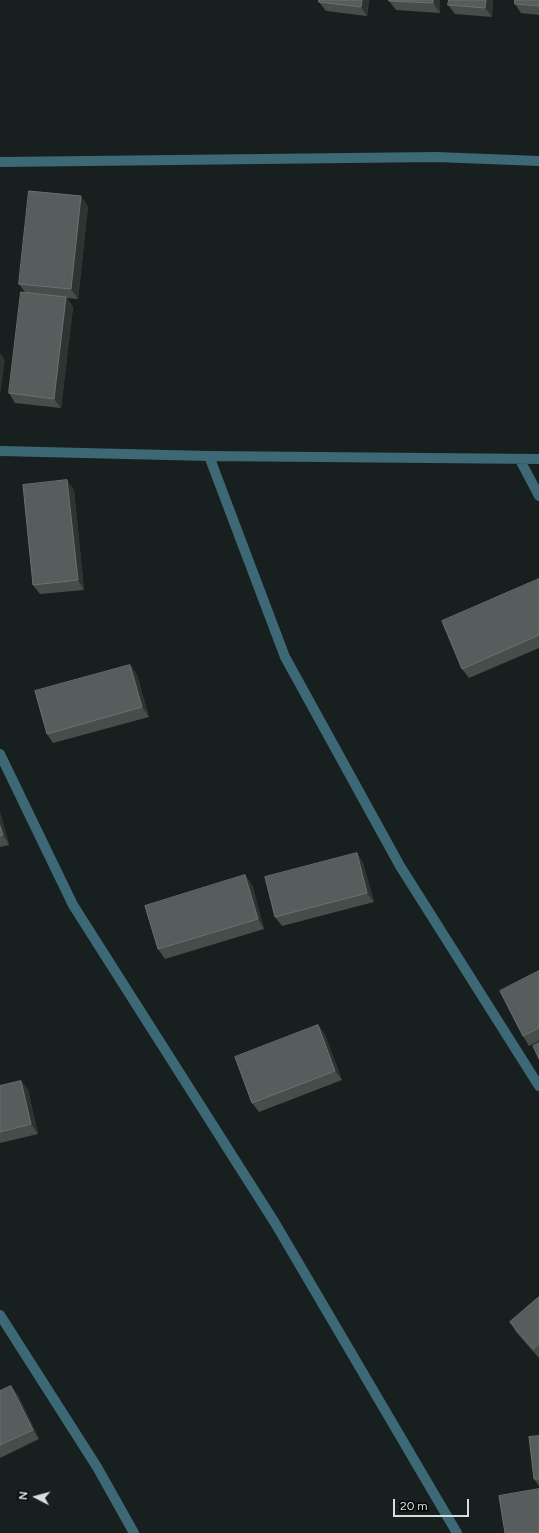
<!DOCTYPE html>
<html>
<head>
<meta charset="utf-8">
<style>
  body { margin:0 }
  #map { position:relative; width:539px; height:1533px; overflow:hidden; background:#181f1f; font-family:Figtree,sans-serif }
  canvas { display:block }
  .north { position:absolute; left:16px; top:1477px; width:40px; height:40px; -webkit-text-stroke:3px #060808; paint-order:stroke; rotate:276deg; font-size:11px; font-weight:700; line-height:16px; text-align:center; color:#d9ddde }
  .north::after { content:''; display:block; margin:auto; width:14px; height:18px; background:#d9ddde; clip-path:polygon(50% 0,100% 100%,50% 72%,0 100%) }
  .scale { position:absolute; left:393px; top:1499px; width:76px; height:18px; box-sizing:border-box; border:2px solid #d9ddde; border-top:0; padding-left:5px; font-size:12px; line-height:14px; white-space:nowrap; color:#d9ddde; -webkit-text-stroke:3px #060808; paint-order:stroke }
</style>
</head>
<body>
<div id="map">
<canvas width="539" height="1533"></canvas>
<div class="north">N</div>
<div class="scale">20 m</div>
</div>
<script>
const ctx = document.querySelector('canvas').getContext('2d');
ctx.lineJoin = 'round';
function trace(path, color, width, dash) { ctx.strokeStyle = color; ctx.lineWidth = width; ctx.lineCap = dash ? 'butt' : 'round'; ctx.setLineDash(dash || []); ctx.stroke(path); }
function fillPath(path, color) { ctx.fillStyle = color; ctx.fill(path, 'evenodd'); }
const street = new Path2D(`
  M 0,162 L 436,157 L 539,161
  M 0,451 L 209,456 L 539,459
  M 209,456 L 285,657 L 400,866 L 539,1086
  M 520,460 L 539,496
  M 0,754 L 73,905 L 275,1223 L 457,1533
  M 0,1315 L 97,1467 L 134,1533`);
const wall = new Path2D(`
  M 319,0 L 369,0 L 367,16 L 326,11 L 319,2 Z
  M 440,0 L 440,13 L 396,10 L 389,1 Z
  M 449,0 L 493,0 L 492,17 L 455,14 L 448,5 Z
  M 539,0 L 539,15 L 521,13 L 515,4 Z
  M 88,206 L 78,299 L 67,298 L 73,307 L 61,408 L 15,403 L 9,393 L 25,292 L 19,284 Z
  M 74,490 L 84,590 L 40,594 L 33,585 Z
  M 539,579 L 539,648 L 469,678 L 462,669 Z
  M 130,665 L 137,675 L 149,717 L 53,743 L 47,734 Z
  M 0,812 L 9,845 L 0,847 Z
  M 357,853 L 363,863 L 374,902 L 282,926 L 275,917 Z
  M 245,875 L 252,885 L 264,929 L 165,959 L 158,949 Z
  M 539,971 L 539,1041 L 529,1046 L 523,1036 Z
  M 318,1025 L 325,1035 L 342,1080 L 259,1112 L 252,1103 Z
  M 21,1081 L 28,1090 L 38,1134 L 0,1143 L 0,1086 Z
  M 539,1297 L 539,1358 L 516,1332 L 510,1322 Z
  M 0,1391 L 18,1395 L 39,1439 L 0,1458 Z
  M 539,1436 L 539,1486 L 534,1479 Z`);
const shadedWall = new Path2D(`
  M 362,0 L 369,0 L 367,16 L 361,7 Z
  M 433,0 L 440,0 L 440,13 L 433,3 Z
  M 486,0 L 493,0 L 492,17 L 485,8 Z
  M 81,196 L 88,206 L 78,299 L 71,289 Z
  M 66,297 L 73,307 L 61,408 L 54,399 Z
  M 0,353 L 5,360 L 0,396 Z
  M 67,480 L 74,490 L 84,590 L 78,580 Z
  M 130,665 L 137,675 L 149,717 L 142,707 Z
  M 0,812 L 9,845 L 3,835 L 0,826 Z
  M 357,853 L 363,863 L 374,902 L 367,893 Z
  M 245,875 L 252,885 L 264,929 L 258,919 Z
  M 318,1025 L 325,1035 L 342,1080 L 335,1071 Z
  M 21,1081 L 28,1090 L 38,1134 L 31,1124 Z
  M 11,1386 L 18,1395 L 39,1439 L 33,1430 Z`);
const building = new Path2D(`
  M 319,0 L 362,0 L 361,7 L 319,2 Z
  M 389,0 L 433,0 L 433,3 L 389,1 Z
  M 449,0 L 486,0 L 485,8 L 448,5 Z
  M 515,0 L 539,0 L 539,6 L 515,4 Z
  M 29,191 L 81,196 L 71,289 L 19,284 Z
  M 21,292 L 66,297 L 54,399 L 9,393 Z
  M 67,480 L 78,580 L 33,585 L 23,485 Z
  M 539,579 L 539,635 L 462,669 L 442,621 Z
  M 130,665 L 142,707 L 47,734 L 35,691 Z
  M 0,826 L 3,835 L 0,836 Z
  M 357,853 L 367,893 L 275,917 L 265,877 Z
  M 245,875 L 258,919 L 158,949 L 145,906 Z
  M 539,971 L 539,1028 L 523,1036 L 500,991 Z
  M 318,1025 L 335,1071 L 252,1103 L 235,1057 Z
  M 539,1043 L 539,1059 L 533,1046 Z
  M 21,1081 L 31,1124 L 0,1132 L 0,1086 Z
  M 539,1297 L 539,1344 L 533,1349 L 510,1322 Z
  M 11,1386 L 33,1430 L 0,1445 L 0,1391 Z
  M 539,1436 L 539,1479 L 534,1479 L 529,1437 Z
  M 539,1489 L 539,1533 L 505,1533 L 499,1496 Z`);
trace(street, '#3d6876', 10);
fillPath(wall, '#464e4c');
fillPath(shadedWall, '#2d3533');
fillPath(building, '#565d5c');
trace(building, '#6a7170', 1);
</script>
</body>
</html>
